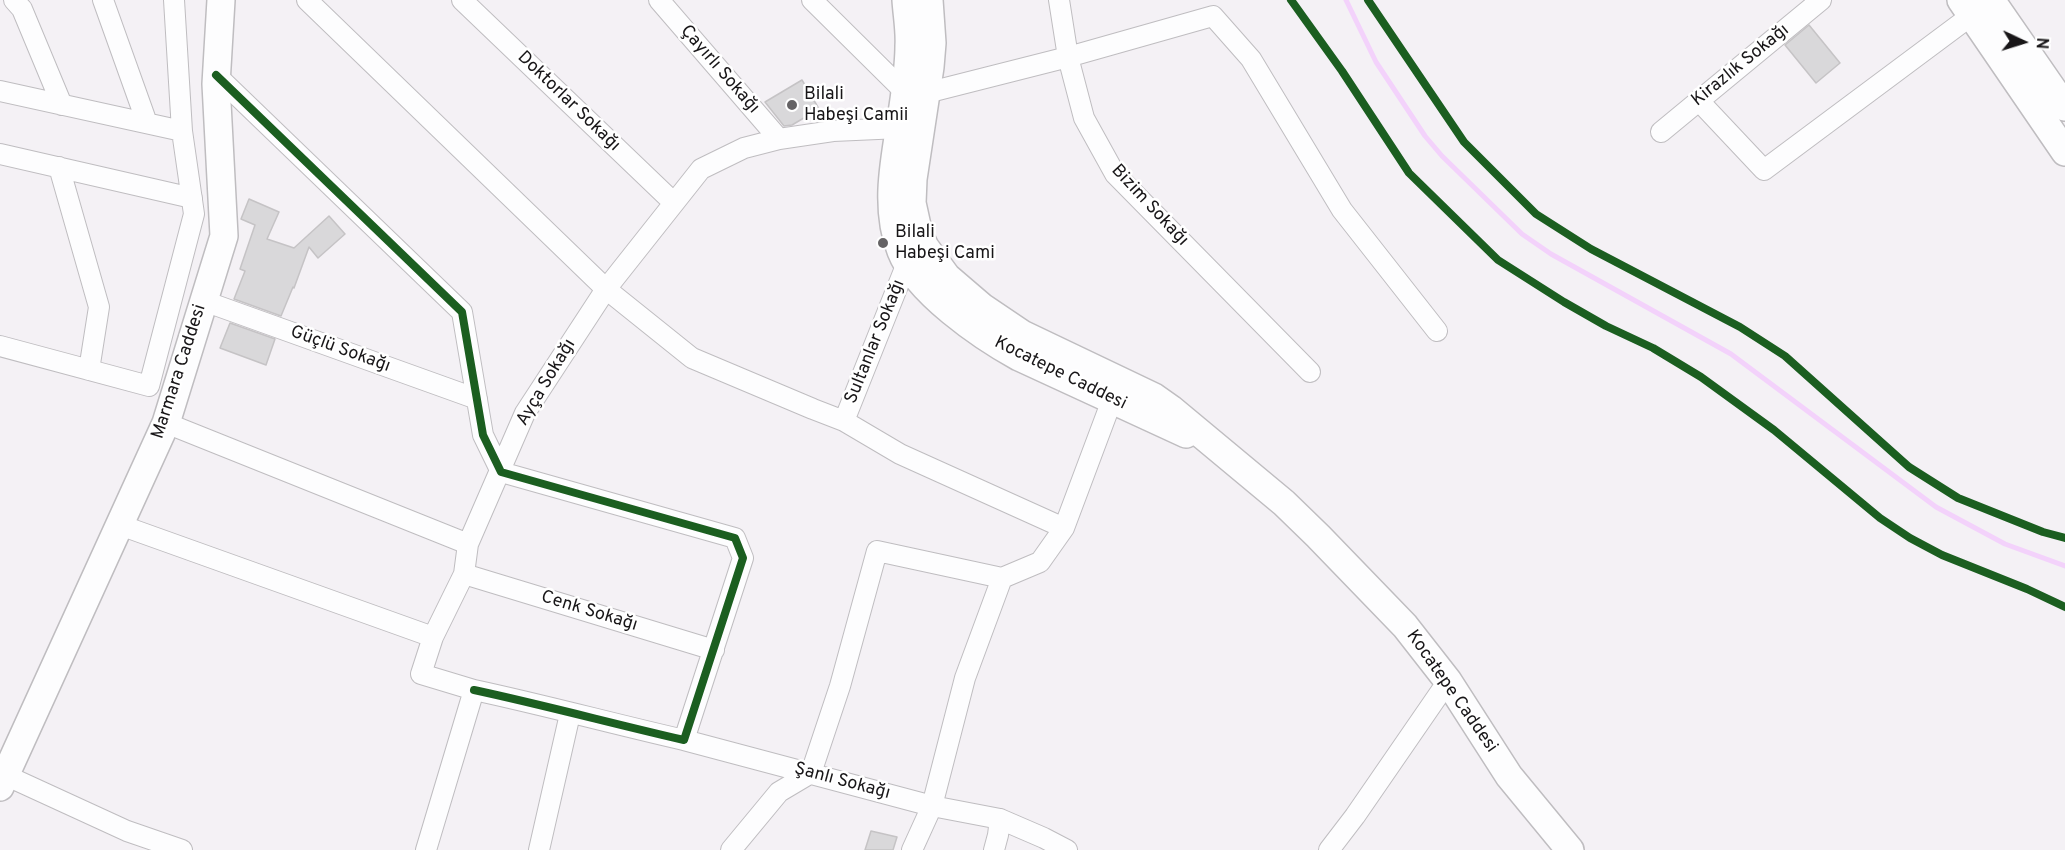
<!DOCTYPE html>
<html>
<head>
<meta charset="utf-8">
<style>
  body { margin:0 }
  #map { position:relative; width:2065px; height:850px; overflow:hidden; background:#f4f1f5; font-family:Overpass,sans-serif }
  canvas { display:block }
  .north { position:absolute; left:1993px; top:12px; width:60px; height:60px; -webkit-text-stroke:4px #fff; paint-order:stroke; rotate:94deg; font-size:16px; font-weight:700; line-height:24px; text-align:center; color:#181618 }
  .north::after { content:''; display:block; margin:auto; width:21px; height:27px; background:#181618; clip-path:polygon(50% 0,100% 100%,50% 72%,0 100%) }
</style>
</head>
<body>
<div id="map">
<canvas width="2065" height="850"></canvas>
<div class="north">N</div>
</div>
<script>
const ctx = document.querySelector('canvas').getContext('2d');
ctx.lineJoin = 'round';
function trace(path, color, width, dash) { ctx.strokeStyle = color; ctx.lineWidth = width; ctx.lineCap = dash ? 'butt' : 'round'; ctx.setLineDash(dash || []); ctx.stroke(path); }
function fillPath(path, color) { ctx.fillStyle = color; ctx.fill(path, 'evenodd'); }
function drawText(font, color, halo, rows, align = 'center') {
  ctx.font = font + ' Overpass,sans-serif'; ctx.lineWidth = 5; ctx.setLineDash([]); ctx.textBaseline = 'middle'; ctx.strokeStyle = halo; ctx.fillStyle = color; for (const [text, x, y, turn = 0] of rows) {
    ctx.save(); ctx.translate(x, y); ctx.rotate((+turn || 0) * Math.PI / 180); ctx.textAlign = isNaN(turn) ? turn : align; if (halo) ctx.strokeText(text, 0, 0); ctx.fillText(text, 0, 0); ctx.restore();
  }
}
const stream = new Path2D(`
  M 1346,0 L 1376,62 L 1425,136 L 1442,156 L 1522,234 L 1551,254 L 1731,354 L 1936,507 L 2005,544 L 2065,566`);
const building = new Path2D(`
  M 1809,25 L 1840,63 L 1816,83 L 1785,45 Z
  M 802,80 L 819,109 L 792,125 L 784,126 L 765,102 Z
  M 249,199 L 279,212 L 267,239 L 294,248 L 329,216 L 345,234 L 318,258 L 309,247 L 294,288 L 293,287 L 281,316 L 234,299 L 245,271 L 240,269 L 255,225 L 241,219 Z
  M 230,323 L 275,339 L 266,365 L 220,348 Z
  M 871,831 L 897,837 L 893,850 L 865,850 Z`);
const street = new Path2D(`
  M 14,0 L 22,9 L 62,105
  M 103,0 L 147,123
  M 307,0 L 606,289 L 692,358 L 813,409 L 844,421 L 900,454 L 1064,528
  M 462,0 L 674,203
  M 659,0 L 779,139
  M 812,0 L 905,92
  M 1059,0 L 1068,57 L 1084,118 L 1115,174 L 1310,372
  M 216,75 L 462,312 L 483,435 L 501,472 L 735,538 L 743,558 L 684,740 C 614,724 544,705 474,690
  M 0,91 L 182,131 L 174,0
  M 926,93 L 1068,57 L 1213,16 L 1251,59 L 1342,210 L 1437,331
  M 1699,101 L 1764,170 L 1972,15
  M 1661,132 L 1821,0
  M 0,154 L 192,198
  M 59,167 L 99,307 L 89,370
  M 204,301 L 477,399
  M 0,346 L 149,386 L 194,214 L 182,131
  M 844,421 L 907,263
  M 166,423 L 468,544
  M 120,525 L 433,637 L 464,574 L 468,544 L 525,413 L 606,289 L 701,169 L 744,148 L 779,139 L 833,131 L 900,128
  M 464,574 L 714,650
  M 684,740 L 932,806 L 1000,819
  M 5,775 L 127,831 L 182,850
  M 426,850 L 474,690 L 421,674 L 433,637
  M 539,850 L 570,714
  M 731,850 L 779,792 L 811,773 L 840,686 L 877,551 L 1002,578
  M 912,850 L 932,806 L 965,678 L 1002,578 L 1040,562 L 1064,528 L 1112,400
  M 994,850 L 998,835 L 1000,819 L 1044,838 L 1067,850
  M 1329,850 L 1355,816 L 1448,681`);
const secondary = new Path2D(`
  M 906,0 C 907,15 910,31 909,46 C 909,61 907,77 905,92 C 899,143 881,200 901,251 C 917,292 981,336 1019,357 L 1186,434
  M 929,0 L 932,43 L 930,67 L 913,179 L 912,203 L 919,235 L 925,247 L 947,277 L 982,307 L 1022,334 L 1154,397 L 1171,409 L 1284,503 L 1318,536 L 1405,626 L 1448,681 L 1509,776 L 1570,850
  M 1961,0 L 2065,152
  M 1991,0 L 2065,107
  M 0,787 L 166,423 L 224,236 L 216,84 L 221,0`);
const cycleway = new Path2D(`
  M 1291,0 L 1342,71 L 1409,173 L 1498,260 L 1564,302 L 1606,326 L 1653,348 L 1701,377 L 1774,430 L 1880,518 L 1910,538 L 1942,555 L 2027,589 L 2065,607
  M 1368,0 L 1464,142 L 1536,214 L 1591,249 L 1740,327 L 1785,356 L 1909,467 L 1958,498 L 2043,532 L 2065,538
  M 216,75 L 462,312 L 483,435 L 501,472 L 735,538 L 743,558 L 684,740 C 614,724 544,705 474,690`);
const markers = [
  [792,105,6,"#656365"],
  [883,243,6,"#656365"]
];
const streetNames = [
  ["Kirazlık Sokağı",1741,66,-39],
  ["Çayırlı Sokağı",719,70,49],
  ["Doktorlar Sokağı",568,102,44],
  ["Bizim Sokağı",1149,206,47],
  ["Sultanlar Sokağı",876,342,-68],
  ["Güçlü Sokağı",340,350,20],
  ["Marmara Caddesi",180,372,-72],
  ["Kocatepe Caddesi",1060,374,26],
  ["Ayça Sokağı",547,383,-59],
  ["Cenk Sokağı",589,612,17],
  ["Kocatepe Caddesi",1451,692,55],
  ["Şanlı Sokağı",842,782,15]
];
const poiNames = [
  ["Bilali",804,95],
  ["Habeşi Camii",804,116],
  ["Bilali",895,233],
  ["Habeşi Cami",895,254]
];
trace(stream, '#f3d2fb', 5);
fillPath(building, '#d9d8da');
trace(building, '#c5c3c5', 1.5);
trace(street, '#bfbdc0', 22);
trace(secondary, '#bfbdc0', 30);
trace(street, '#fdfdfe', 20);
trace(secondary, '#fdfdfe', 27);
trace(cycleway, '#1b5e20', 8);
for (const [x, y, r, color] of markers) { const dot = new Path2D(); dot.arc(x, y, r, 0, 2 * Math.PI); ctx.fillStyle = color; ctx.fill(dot); trace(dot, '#fff', 2); }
drawText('18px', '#181618', '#fff', streetNames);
drawText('18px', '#181618', '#fff', poiNames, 'left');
</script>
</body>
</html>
